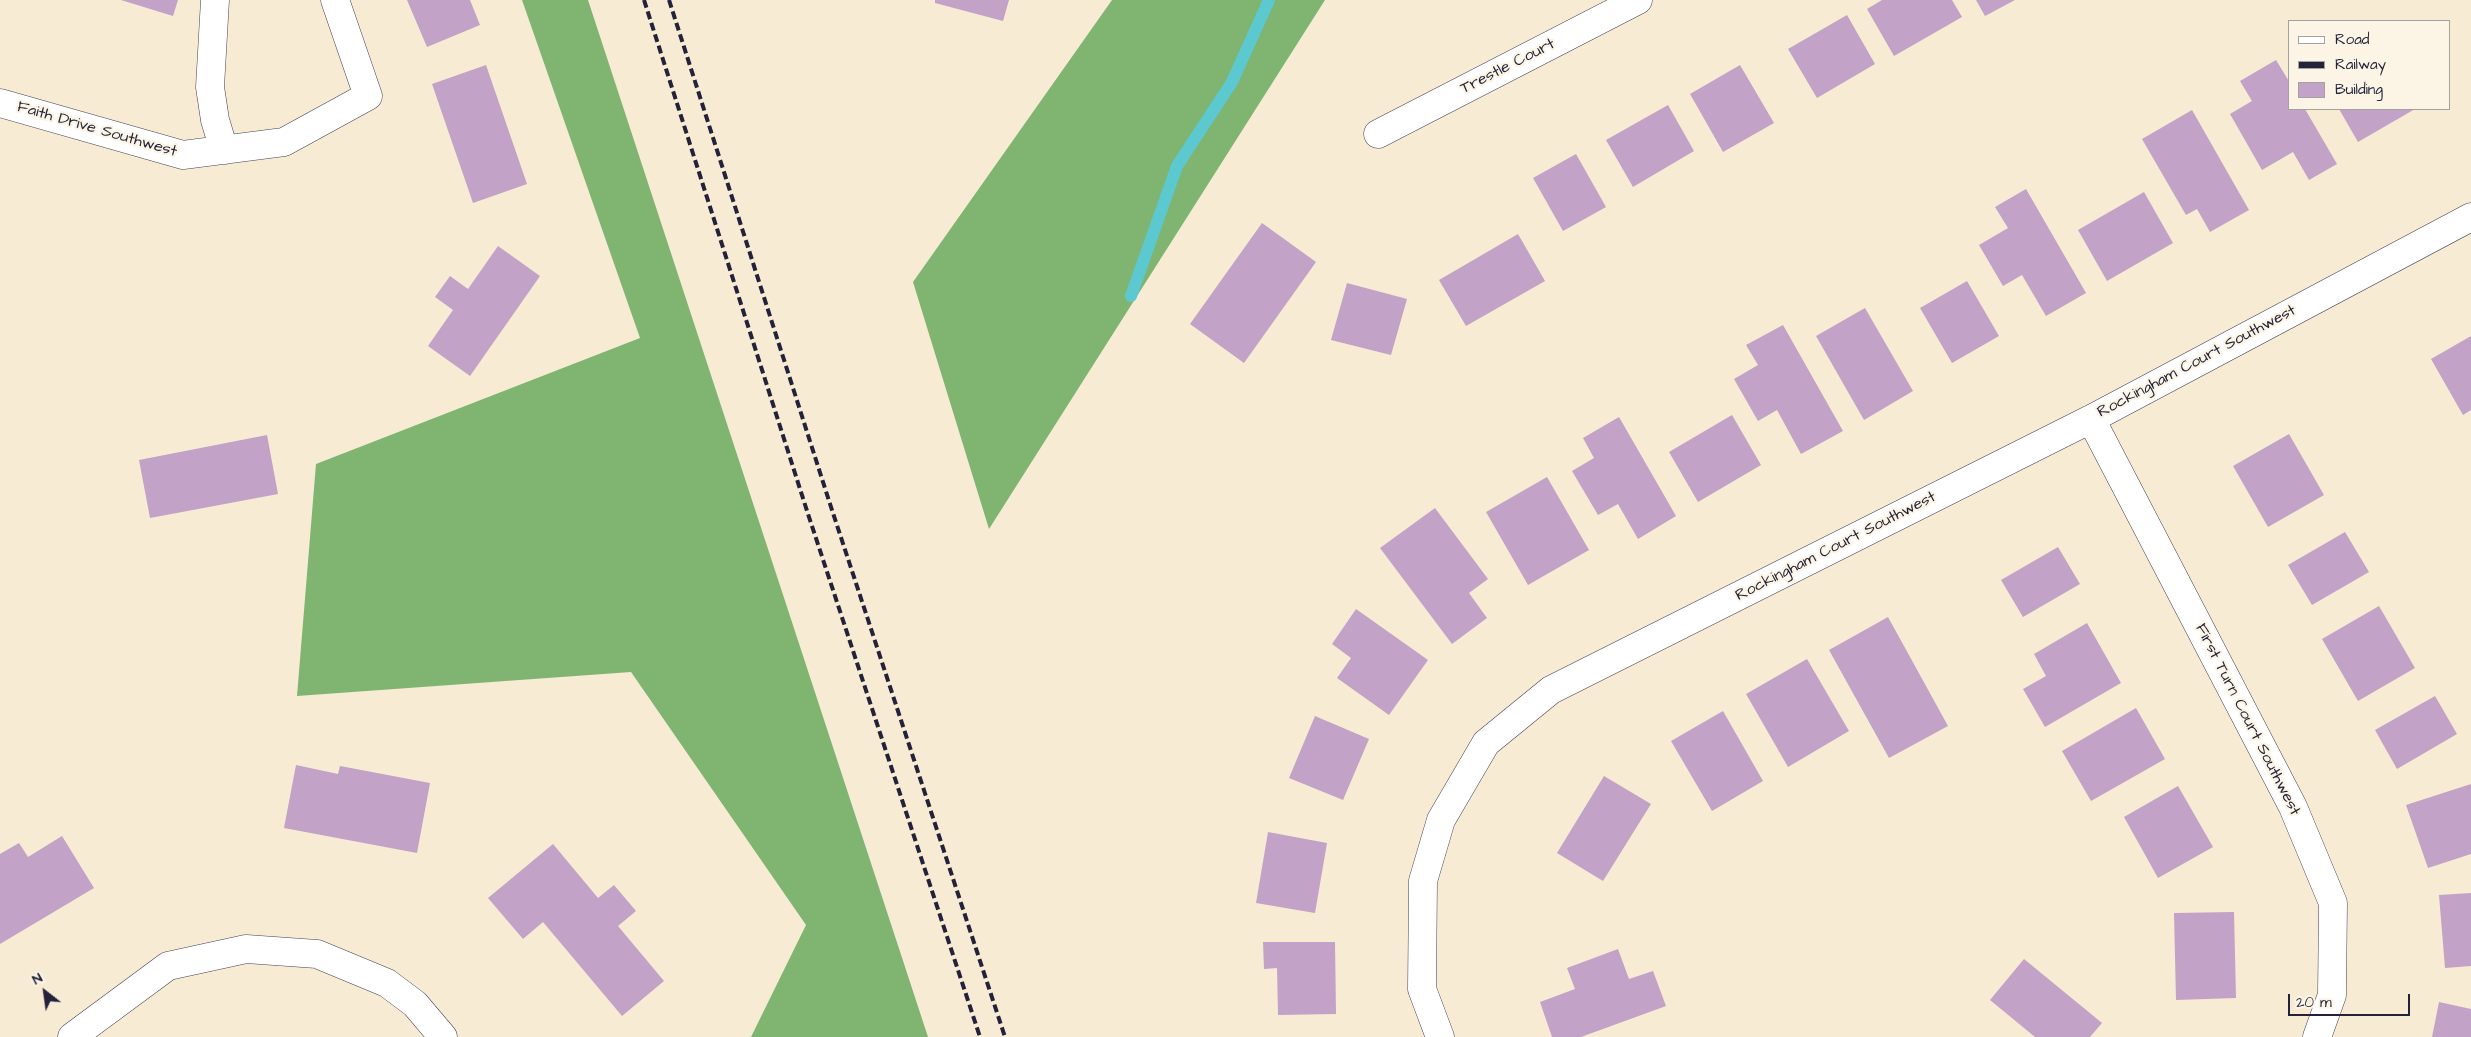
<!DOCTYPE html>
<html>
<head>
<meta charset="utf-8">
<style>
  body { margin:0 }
  #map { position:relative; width:2471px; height:1037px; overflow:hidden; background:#f7ebd4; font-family:"Architects Daughter",sans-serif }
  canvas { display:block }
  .legend { position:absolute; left:2288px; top:20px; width:162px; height:90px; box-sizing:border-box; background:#fcf5e5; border:1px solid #a5a1a1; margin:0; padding:6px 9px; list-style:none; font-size:15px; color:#22223b }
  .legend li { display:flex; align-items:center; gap:10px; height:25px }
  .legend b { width:25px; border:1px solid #a5a1a1 }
  .north { position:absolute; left:20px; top:967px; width:50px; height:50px; -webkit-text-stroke:4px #fcf5e5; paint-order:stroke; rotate:330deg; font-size:14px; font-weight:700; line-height:20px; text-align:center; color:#22223b }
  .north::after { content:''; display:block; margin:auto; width:18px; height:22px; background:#22223b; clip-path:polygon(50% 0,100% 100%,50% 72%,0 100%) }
  .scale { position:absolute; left:2288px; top:994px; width:122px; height:22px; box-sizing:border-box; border:2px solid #22223b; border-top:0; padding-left:6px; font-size:15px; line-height:18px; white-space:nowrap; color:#22223b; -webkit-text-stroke:4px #fcf5e5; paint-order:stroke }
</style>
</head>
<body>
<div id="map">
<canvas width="2471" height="1037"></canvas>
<ul class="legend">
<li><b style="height:6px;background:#fff"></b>Road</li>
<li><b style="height:6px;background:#22223b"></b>Railway</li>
<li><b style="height:14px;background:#c2a2c6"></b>Building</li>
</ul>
<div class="north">N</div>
<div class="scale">20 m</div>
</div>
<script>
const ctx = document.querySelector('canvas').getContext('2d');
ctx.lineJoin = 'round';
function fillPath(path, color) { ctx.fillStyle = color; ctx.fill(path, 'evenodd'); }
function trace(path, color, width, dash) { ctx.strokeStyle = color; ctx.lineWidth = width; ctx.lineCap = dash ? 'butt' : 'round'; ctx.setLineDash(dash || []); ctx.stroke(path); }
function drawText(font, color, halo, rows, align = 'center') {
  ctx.font = font + ' "Architects Daughter",sans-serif'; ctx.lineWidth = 4.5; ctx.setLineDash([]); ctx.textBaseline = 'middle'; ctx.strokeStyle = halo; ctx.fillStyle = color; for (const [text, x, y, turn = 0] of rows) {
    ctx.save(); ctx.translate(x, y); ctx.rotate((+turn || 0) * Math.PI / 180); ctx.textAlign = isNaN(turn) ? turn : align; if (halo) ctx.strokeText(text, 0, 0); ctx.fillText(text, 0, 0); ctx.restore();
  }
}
const forest = new Path2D(`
  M 522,0 L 588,0 L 928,1037 L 751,1037 L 806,925 L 631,672 L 297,696 L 316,464 L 640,338 Z
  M 1112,0 L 1325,0 L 989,529 L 913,282 Z`);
const stream = new Path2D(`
  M 1131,296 L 1177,166 L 1232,82 L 1269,0`);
const building = new Path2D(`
  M 121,0 L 178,0 L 173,16 Z
  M 407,0 L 470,0 L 480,25 L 427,47 Z
  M 935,0 L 1009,0 L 1003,21 L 935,3 Z
  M 1882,0 L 1952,0 L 1962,17 L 1894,56 L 1867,9 Z
  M 1976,0 L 2015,0 L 1985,16 Z
  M 1847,15 L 1875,64 L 1817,98 L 1788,49 Z
  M 2276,60 L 2290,83 L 2290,109 L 2305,109 L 2337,164 L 2309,180 L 2293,152 L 2262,170 L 2230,114 L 2252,101 L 2240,81 Z
  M 486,65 L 527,184 L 473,203 L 432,84 Z
  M 1740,65 L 1774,123 L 1723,152 L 1690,94 Z
  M 1668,105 L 1694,151 L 1633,187 L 1606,140 Z
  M 2339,109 L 2415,109 L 2358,142 Z
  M 2192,110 L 2249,210 L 2210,232 L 2197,209 L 2186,215 L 2142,139 Z
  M 1576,154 L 1606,207 L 1563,231 L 1533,178 Z
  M 2026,189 L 2086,293 L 2046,316 L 2022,275 L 2003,286 L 1979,245 L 2008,228 L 1995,207 Z
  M 2144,192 L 2173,243 L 2107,281 L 2078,230 Z
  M 1262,223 L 1316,262 L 1244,363 L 1190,324 Z
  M 1518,234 L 1545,281 L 1466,326 L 1439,280 Z
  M 498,246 L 540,276 L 470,376 L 428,346 L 453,310 L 435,297 L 450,276 L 468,289 Z
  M 1967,281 L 1999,336 L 1952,363 L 1920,308 Z
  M 1347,283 L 1407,299 L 1391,355 L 1331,340 Z
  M 1865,308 L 1913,391 L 1864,420 L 1816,336 Z
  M 1783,325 L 1843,431 L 1801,454 L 1777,410 L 1758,421 L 1734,379 L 1758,365 L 1746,345 Z
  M 2471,336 L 2471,410 L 2463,415 L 2431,359 Z
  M 1732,415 L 1761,465 L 1698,502 L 1669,452 Z
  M 1619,417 L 1676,516 L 1638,539 L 1618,504 L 1598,515 L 1572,471 L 1594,458 L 1583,438 Z
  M 2289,434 L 2324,495 L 2268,527 L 2233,466 Z
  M 267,435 L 278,494 L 150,518 L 139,460 Z
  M 1547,477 L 1589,550 L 1528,585 L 1486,512 Z
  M 1435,508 L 1488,579 L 1469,593 L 1487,618 L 1452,644 L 1380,548 Z
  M 2345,532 L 2369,572 L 2312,605 L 2288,565 Z
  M 2058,547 L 2080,584 L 2023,617 L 2001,580 Z
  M 2379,606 L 2415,668 L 2358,701 L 2322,639 Z
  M 1356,609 L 1428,660 L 1389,715 L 1337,678 L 1351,658 L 1332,644 Z
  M 1888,617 L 1948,726 L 1889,758 L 1829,650 Z
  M 2087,623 L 2121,683 L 2045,727 L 2023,689 L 2046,676 L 2034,654 Z
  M 1807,659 L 1849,731 L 1788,767 L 1746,694 Z
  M 2435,696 L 2457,734 L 2397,769 L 2375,730 Z
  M 2136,708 L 2165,759 L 2091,801 L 2062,751 Z
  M 1723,711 L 1763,781 L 1712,811 L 1671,741 Z
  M 1315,716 L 1369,739 L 1343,800 L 1289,778 Z
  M 296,765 L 338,774 L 340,766 L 430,783 L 417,853 L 284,828 Z
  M 1604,776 L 1651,804 L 1603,881 L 1557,853 Z
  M 2471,784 L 2471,854 L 2428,868 L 2406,805 Z
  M 2178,786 L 2213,847 L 2158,878 L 2124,817 Z
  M 1268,832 L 1327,843 L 1315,913 L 1256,903 Z
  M 62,836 L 94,888 L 0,944 L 0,854 L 19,843 L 28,857 Z
  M 553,844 L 598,898 L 614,885 L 636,911 L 618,926 L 664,981 L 622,1016 L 543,922 L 523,939 L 488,898 Z
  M 2471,893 L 2471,966 L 2445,968 L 2439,895 Z
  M 2234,912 L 2236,998 L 2176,1000 L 2174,913 Z
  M 1263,942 L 1335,942 L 1336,1014 L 1278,1015 L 1277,968 L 1264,969 Z
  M 1618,949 L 1629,979 L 1653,971 L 1666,1006 L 1581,1037 L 1552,1037 L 1540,1002 L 1575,989 L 1567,968 Z
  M 2024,959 L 2102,1023 L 2090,1037 L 2035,1037 L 1990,1000 Z
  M 2439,1002 L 2471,1009 L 2471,1037 L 2432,1037 Z`);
const minor = new Path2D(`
  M 215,0 L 210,87 L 215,120 L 224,150
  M 0,103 L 183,155 L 284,142 L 368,96 L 335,0
  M 1378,134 L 1638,0
  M 2091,419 L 2293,807 L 2333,903 L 2332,995 L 2317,1037
  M 72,1037 L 168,966 L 246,949 L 317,954 L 387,983 L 415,1004 L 443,1037
  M 1440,1037 L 1422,989 L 1423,881 L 1441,820 L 1486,743 L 1551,690 L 2091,419 L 2471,217`);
const rail = new Path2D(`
  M 644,0 L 808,514 L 980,1037
  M 669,0 L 831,507 L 1005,1037`);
const streetNames = [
  ["Trestle Court",1508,67,-27],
  ["Faith Drive Southwest",97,130,16],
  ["Rockingham Court Southwest",2197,362,-28],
  ["Rockingham Court Southwest",1836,547,-27],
  ["First Turn Court Southwest",2247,720,63]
];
fillPath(forest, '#7fb571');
trace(stream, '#5cc9d1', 12);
fillPath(building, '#c2a2c6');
trace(minor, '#424052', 29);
trace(minor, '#fff', 28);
trace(rail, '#22223b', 4, [8, 4]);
drawText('16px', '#22223b', '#fcf5e5', streetNames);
</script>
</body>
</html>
